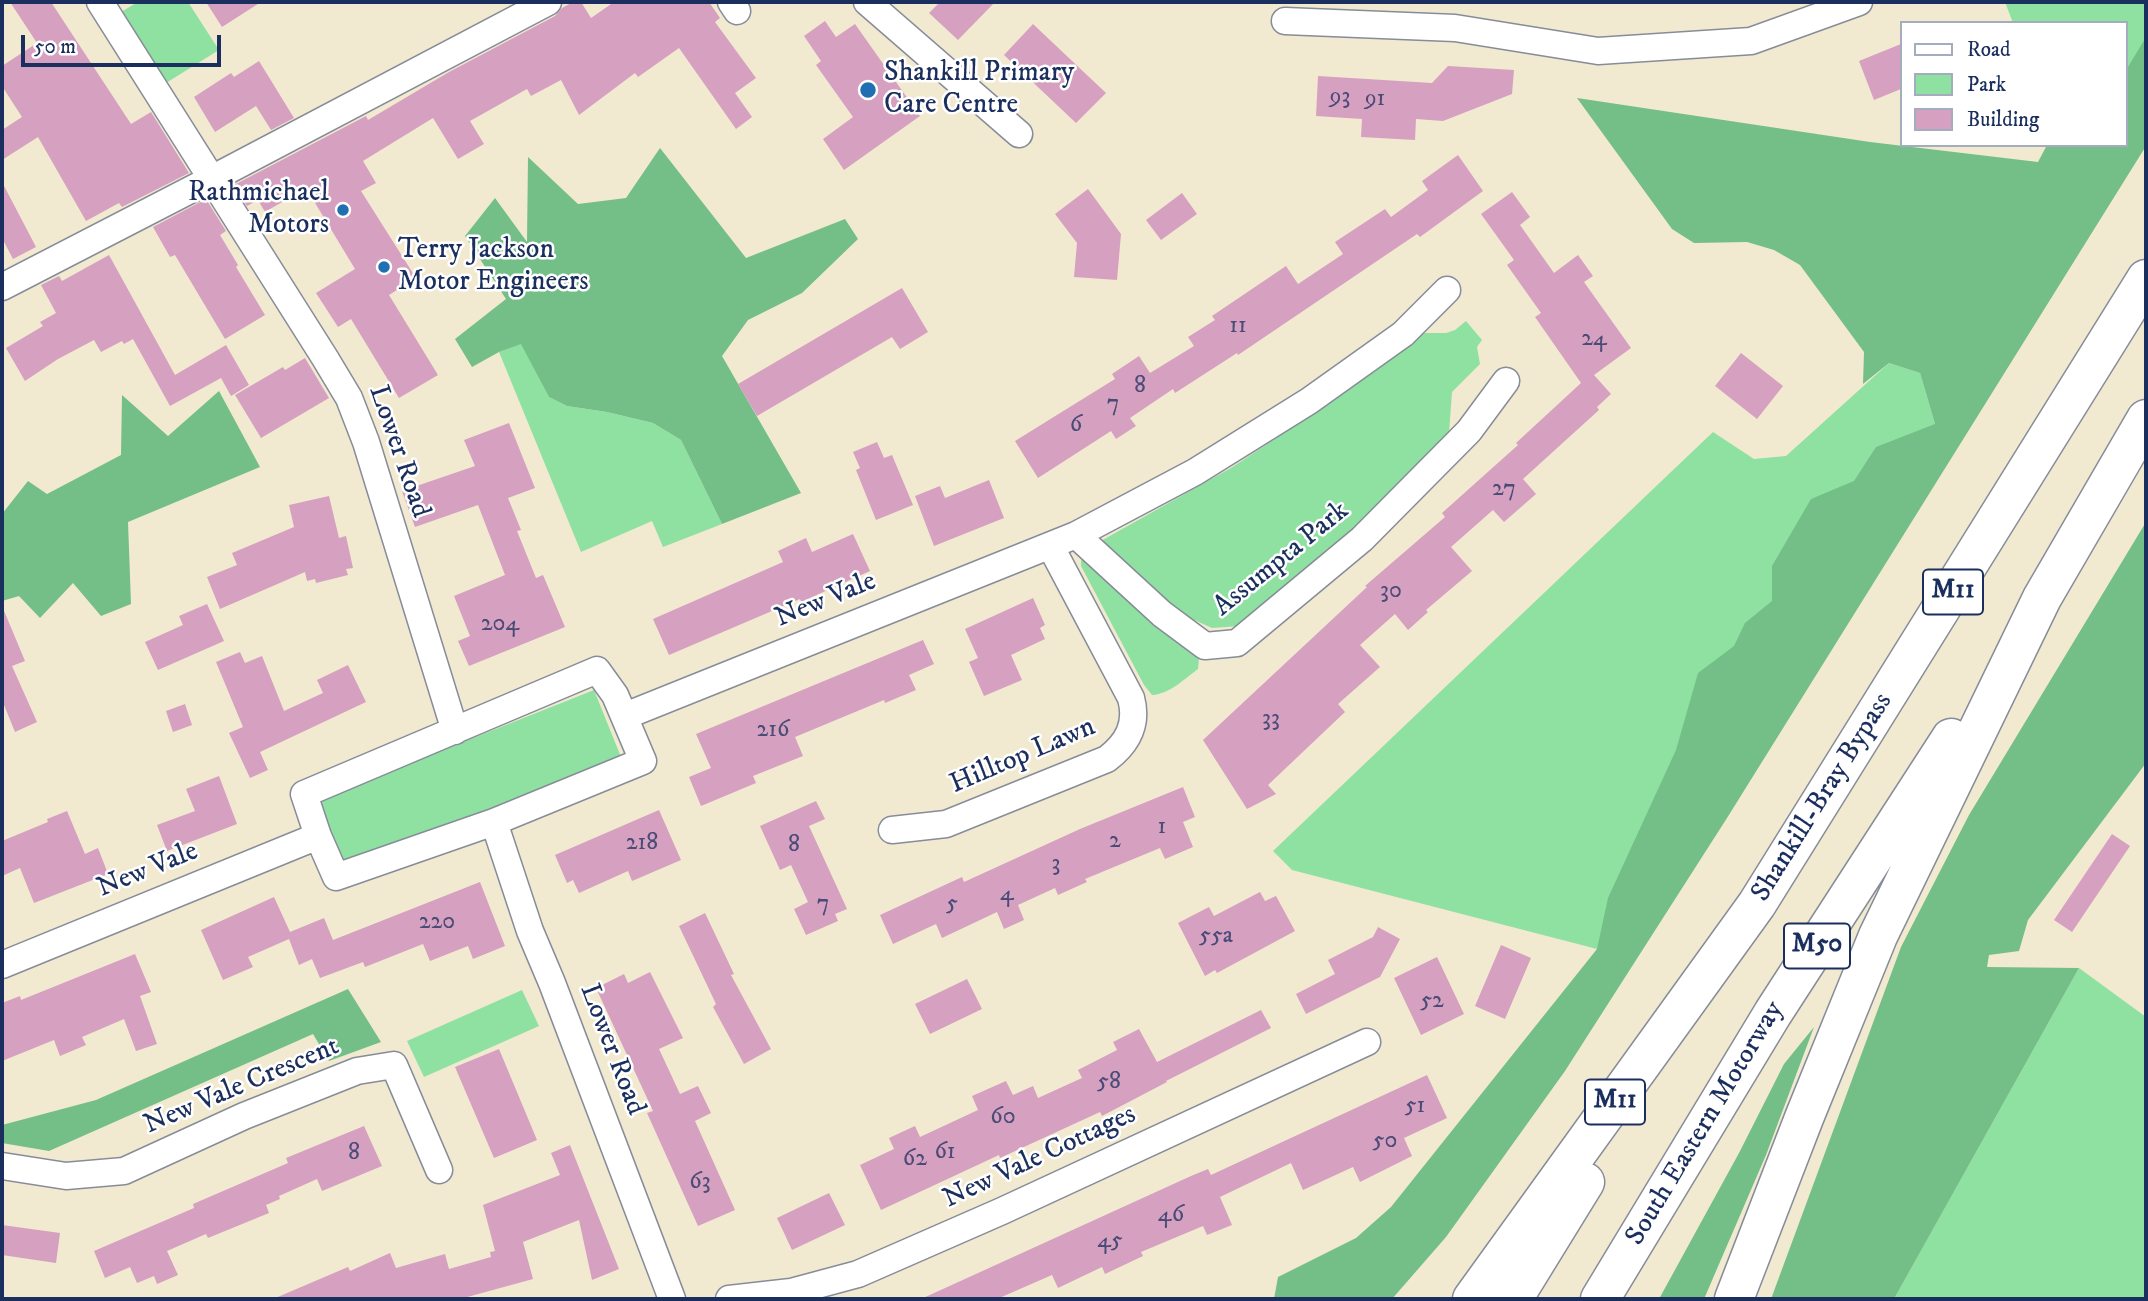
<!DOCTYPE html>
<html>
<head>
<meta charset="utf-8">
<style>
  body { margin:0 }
  #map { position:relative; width:2148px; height:1301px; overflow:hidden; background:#f2e9d1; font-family:"IM FELL DW Pica",serif }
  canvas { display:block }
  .frame { position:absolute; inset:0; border:4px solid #1b2f5e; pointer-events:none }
  .legend { position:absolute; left:1900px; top:21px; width:228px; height:126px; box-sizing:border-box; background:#fff; border:2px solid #a4acbf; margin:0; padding:9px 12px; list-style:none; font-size:21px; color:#1b2f5e }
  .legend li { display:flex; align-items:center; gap:14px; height:35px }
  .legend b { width:35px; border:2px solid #a4acbf }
  .scale { position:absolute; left:21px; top:35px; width:200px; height:32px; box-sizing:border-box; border:4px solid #1b2f5e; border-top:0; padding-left:9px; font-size:21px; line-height:24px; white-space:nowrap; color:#1b2f5e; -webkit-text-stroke:5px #fff; paint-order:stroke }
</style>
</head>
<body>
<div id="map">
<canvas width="2148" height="1301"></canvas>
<div class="frame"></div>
<ul class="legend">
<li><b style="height:9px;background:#fff"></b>Road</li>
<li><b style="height:19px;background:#8fe1a1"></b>Park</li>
<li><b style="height:19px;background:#d6a0c0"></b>Building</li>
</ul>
<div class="scale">50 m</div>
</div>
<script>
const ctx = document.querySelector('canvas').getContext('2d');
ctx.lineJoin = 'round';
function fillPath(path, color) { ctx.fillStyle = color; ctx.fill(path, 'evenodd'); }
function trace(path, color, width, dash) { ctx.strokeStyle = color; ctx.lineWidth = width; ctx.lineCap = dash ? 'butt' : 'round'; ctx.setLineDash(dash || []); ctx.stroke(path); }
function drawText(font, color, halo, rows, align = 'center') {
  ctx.font = font + ' "IM FELL DW Pica",serif'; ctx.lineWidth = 5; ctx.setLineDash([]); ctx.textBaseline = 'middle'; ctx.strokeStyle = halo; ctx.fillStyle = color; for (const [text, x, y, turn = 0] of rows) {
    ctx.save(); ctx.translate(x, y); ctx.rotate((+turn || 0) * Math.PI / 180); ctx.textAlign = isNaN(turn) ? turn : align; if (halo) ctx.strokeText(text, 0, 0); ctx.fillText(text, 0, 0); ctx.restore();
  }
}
const green = new Path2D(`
  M 138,2 L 188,2 L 219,50 L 166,83 L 121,12 Z
  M 2005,2 L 2146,2 L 2146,66 L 2125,97 L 2125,23 L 2013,23 Z
  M 1466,321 L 1482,340 L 1477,347 L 1480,364 L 1452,392 L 1449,433 L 1356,532 L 1240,626 L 1212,628 L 1170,609 L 1099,542 L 1231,468 L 1329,403 L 1424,333 L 1446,333 L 1455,330 Z
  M 522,343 L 549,397 L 567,406 L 607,412 L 653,423 L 681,440 L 722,524 L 663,547 L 652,521 L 581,552 L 499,352 Z
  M 1889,363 L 1920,373 L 1935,424 L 1597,949 L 1292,870 L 1273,851 L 1713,432 L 1754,459 L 1786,456 Z
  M 1081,560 L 1088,562 L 1192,650 L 1199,659 L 1198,669 C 1184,679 1170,694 1152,695 L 1144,685 L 1081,566 Z
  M 594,690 L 621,757 L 344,868 L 317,800 Z
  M 2079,968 L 2146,1017 L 2146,1299 L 1894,1299 Z
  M 522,990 L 539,1026 L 424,1077 L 407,1041 Z`);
const forest = new Path2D(`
  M 2146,37 L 2146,146 L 1727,818 L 1565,1071 L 1446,1237 L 1392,1299 L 1274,1299 L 1278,1277 L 1356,1238 L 1391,1207 L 1597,949 L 1608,898 L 1676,750 L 1698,673 L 1734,646 L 1745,623 L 1772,601 L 1772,566 L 1811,499 L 1854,481 L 1876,447 L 1935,424 L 1920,373 L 1889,363 L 1863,384 L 1864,352 L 1800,265 L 1774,250 L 1747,242 L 1694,243 L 1672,229 L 1577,98 L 1870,142 L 2038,162 L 2047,145 L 2125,145 L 2125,72 Z
  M 660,148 L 746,258 L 845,219 L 858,239 L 802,293 L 748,320 L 722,356 L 801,493 L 722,524 L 681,440 L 653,423 L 607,412 L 567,406 L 549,397 L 521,344 L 499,352 L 472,367 L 455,339 L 506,299 L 465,236 L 495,198 L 527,242 L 528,157 L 578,204 L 626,198 Z
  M 219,391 L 260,467 L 128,522 L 131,604 L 101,616 L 73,583 L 40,618 L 19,596 L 2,601 L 2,514 L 28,481 L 47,494 L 121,455 L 122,395 L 168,436 Z
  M 2146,522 L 2146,763 L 2028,920 L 2019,951 L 1989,955 L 1987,967 L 2079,968 L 1894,1299 L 1771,1299 L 1901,947 L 1969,815 Z
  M 348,989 L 381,1042 L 329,1061 L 313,1034 L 49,1151 L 2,1143 L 2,1125 L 96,1100 Z
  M 1814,1027 L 1766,1155 L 1704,1299 L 1659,1299 L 1739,1153 L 1784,1064 Z`);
const building = new Path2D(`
  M 10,2 L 51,2 L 131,124 L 151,112 L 189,173 L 122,207 L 119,203 L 86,221 L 38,137 L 2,160 L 2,130 L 22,117 L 2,86 L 2,66 L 37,43 Z
  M 206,2 L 261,2 L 222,27 Z
  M 573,2 L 581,2 L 591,18 L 614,2 L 709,2 L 720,18 L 715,22 L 756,78 L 735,93 L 752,117 L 736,129 L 679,48 L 638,77 L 635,73 L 579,115 L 561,80 L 531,96 L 527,89 L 470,121 L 484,144 L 458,159 L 433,118 L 363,161 L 376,183 L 361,191 L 416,278 L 389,295 L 438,375 L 399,398 L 351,319 L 338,327 L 316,293 L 355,269 L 306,188 L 265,212 L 258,200 L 247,206 L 234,185 L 366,116 L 368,120 L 449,72 L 555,16 L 562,8 Z
  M 940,2 L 995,2 L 958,40 L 929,13 Z
  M 825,21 L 836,37 L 855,24 L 920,116 L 844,170 L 823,139 L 853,117 L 816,65 L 821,61 L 804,36 Z
  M 1033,24 L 1106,93 L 1076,123 L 1004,55 Z
  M 1901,44 L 1901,89 L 1874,100 L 1859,61 Z
  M 259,61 L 294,118 L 271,130 L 256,106 L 215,132 L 194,97 L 231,73 L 234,77 Z
  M 1448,66 L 1514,70 L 1512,94 L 1443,121 L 1416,119 L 1415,140 L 1361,137 L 1362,119 L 1316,116 L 1318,76 L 1432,83 Z
  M 1458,155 L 1483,191 L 1420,237 L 1417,234 L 1238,355 L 1237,353 L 1175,393 L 1173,389 L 1130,418 L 1136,426 L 1116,439 L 1111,431 L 1038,478 L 1015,441 L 1115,379 L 1112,374 L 1139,356 L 1150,373 L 1194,346 L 1188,337 L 1215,320 L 1212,316 L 1286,266 L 1298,284 L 1343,254 L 1335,242 L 1385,209 L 1391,217 L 1428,190 L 1422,181 Z
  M 2,182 L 36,247 L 13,259 L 2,238 Z
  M 1088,189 L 1121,234 L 1117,280 L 1074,277 L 1077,243 L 1055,214 Z
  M 1512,192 L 1530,217 L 1520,225 L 1554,273 L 1578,255 L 1593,276 L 1584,282 L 1631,348 L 1594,375 L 1611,394 L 1597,407 L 1599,410 L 1523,479 L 1536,494 L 1504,522 L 1493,510 L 1451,547 L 1472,571 L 1426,610 L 1428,612 L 1408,630 L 1395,614 L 1360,645 L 1380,667 L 1338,704 L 1345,712 L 1268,785 L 1276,794 L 1247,809 L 1203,740 L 1367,587 L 1365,586 L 1445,517 L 1442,513 L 1518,445 L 1516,443 L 1581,383 L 1535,317 L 1541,313 L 1507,265 L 1514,260 L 1481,214 Z
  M 1182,193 L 1197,214 L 1161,240 L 1146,220 Z
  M 206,199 L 226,231 L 220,235 L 238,265 L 236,267 L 265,315 L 225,339 L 175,255 L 170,257 L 153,227 Z
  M 109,255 L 175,375 L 226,345 L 249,385 L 231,396 L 221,378 L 170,406 L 133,339 L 124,344 L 122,341 L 101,352 L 94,340 L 58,359 L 25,381 L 6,348 L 43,326 L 40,322 L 56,313 L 41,285 L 59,276 L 62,281 Z
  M 902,288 L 928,332 L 900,349 L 892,337 L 757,416 L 738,384 Z
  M 1741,353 L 1783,386 L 1757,419 L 1715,386 Z
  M 305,358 L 329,398 L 261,438 L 235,395 L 283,367 L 285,370 Z
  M 509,423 L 535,488 L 508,498 L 521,530 L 517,531 L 536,578 L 543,575 L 565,627 L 469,666 L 458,641 L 470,636 L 454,596 L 505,575 L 478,505 L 415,527 L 402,491 L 475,466 L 464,440 Z
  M 877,442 L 884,458 L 892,455 L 913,505 L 876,520 L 856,470 L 860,468 L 853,452 Z
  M 989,480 L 1004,518 L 934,546 L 915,496 L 940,486 L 945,498 Z
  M 329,496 L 339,538 L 346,536 L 353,568 L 346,569 L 348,575 L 316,583 L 315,579 L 307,581 L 305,572 L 220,609 L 207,577 L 237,565 L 232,553 L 294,527 L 289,505 Z
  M 853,534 L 870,571 L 801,602 L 800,599 L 669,655 L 653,619 L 783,562 L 778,551 L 806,538 L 812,552 Z
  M 1033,598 L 1045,625 L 1040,628 L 1045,639 L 1011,655 L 1022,680 L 984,696 L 969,662 L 978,658 L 965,629 Z
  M 207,604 L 224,641 L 158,670 L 145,642 L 183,625 L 179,616 Z
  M 2,606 L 25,661 L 12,666 L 37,722 L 15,732 L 2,700 Z
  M 923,640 L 934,664 L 909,675 L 916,690 L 885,703 L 884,700 L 795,737 L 803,756 L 753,776 L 756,783 L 701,806 L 689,777 L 711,768 L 696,734 Z
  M 240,652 L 245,663 L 262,656 L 284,711 L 323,693 L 317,680 L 348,665 L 366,702 L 260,752 L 268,770 L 250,778 L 229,733 L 243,727 L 216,662 Z
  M 185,704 L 192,725 L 173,732 L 166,711 Z
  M 219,776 L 237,824 L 167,851 L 157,825 L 195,811 L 186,789 Z
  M 1183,787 L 1195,817 L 1183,822 L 1193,847 L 1165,859 L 1160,848 L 1085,879 L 1087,882 L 1058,895 L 1055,888 L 1018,905 L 1024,920 L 1004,929 L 997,912 L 942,938 L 936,924 L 893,944 L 880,915 L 962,877 L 964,882 L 1080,829 Z
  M 816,801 L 825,819 L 809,826 L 847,909 L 835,914 L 838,921 L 806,935 L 794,909 L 808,902 L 791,865 L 780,870 L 760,826 Z
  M 659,810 L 681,860 L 632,881 L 628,871 L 579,893 L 573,880 L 567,883 L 555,855 Z
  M 67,811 L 85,854 L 98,848 L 108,874 L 34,903 L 20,868 L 2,876 L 2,841 L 48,822 L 47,819 Z
  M 2112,834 L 2130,846 L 2072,932 L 2054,920 Z
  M 480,882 L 505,946 L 473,959 L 468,946 L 430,961 L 423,944 L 365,967 L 363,962 L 320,978 L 312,959 L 299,965 L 289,939 L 248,957 L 253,967 L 223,980 L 201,930 L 274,897 L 290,932 L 324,918 L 333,940 Z
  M 1260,892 L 1265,901 L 1276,896 L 1295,931 L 1217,973 L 1215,970 L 1205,976 L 1178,923 L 1209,907 L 1214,916 Z
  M 705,913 L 734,974 L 731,975 L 771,1049 L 744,1064 L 713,1007 L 716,1004 L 679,926 Z
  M 1378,927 L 1400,939 L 1380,977 L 1306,1014 L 1296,994 L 1335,974 L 1328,960 L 1373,937 Z
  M 1501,945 L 1531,958 L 1505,1019 L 1475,1006 Z
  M 135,954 L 151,992 L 140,996 L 157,1044 L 136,1051 L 124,1019 L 82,1037 L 86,1045 L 60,1056 L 54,1040 L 2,1061 L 2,1003 L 20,996 L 21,1000 Z
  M 1437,957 L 1464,1014 L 1421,1035 L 1394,978 Z
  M 650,972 L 683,1038 L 659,1049 L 680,1094 L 698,1086 L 711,1113 L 695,1121 L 735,1210 L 698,1226 L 647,1113 L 653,1111 L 596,988 L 624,974 L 628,983 Z
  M 967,979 L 982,1009 L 930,1034 L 915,1004 Z
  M 1261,1010 L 1271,1028 L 1166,1081 L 1167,1082 L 1102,1116 L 1100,1112 L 1000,1158 L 999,1155 L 881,1210 L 860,1165 L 894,1149 L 889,1138 L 915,1126 L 920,1137 L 978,1110 L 972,1096 L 1006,1081 L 1013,1095 L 1033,1086 L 1038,1098 L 1082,1078 L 1078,1070 L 1117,1050 L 1113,1042 L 1139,1029 L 1157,1062 Z
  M 499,1049 L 537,1140 L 494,1158 L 455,1067 Z
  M 1427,1075 L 1447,1118 L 1404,1138 L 1412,1156 L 1360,1182 L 1353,1167 L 1303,1190 L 1291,1163 L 1220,1197 L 1232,1225 L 1207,1235 L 1203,1226 L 1141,1252 L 1143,1256 L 1105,1274 L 1102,1267 L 1058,1288 L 1052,1275 L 997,1299 L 921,1299 L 1191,1176 L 1208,1169 L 1211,1175 Z
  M 364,1126 L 382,1166 L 322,1191 L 317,1179 L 279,1196 L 280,1199 L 266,1205 L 269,1213 L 208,1238 L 206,1234 L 167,1251 L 178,1275 L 157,1284 L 154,1276 L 137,1283 L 130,1267 L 105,1278 L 94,1251 L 194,1208 L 193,1204 L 288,1163 L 286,1158 Z
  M 570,1145 L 619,1269 L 592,1280 L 579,1220 L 523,1242 L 533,1279 L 460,1299 L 273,1299 L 348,1267 L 350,1271 L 390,1253 L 396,1268 L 445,1254 L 449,1269 L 491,1257 L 490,1252 L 495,1251 L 483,1205 L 560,1175 L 551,1153 Z
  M 829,1193 L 845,1225 L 792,1250 L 777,1218 Z
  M 2,1225 L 60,1233 L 56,1263 L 2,1255 Z`);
const street = new Path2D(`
  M 100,2 L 325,358 L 349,398 L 366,442 L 455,731
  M 731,2 L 737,11
  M 867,2 L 1019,134
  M 1285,21 L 1455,28 L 1598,51 L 1751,41 L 1859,2
  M 2,287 L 223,173 L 548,2
  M 1076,535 L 1162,614 L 1205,646 L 1237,643 L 1362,539 L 1469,431 L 1506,381
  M 597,670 L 615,695 L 643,761 L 494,822 L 336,877 L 318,836 L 304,794 Z
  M 625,716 L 1076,535 L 1195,472 L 1309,401 L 1403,334 L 1447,290
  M 494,822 L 530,931 L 552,983 L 672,1299
  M 892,830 L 946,824 L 1107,759 C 1128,743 1138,724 1131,698 L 1051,547
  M 2,965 L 318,836
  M 2,1166 L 66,1176 L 124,1171 L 244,1116 L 357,1071 L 394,1065 L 439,1170
  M 729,1299 L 791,1292 L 858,1274 L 1002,1211 L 1367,1042`);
const highway = new Path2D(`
  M 1472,1299 L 1757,904 L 2146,279
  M 1513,1299 L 1585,1182
  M 1600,1299 L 1773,1013 L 1951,738
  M 1734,1299 L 1804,1118 L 1878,936 L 2042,598 L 2146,419`);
const markers = [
  [868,90,9,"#1f6fb2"],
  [343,210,7,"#1f6fb2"],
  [384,267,7,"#1f6fb2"]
];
const numberNames = [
  ["93",1340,98],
  ["91",1375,100],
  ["11",1238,327],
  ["24",1594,340],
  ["8",1140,387],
  ["7",1113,405],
  ["6",1076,426],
  ["27",1504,490],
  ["30",1391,592],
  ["204",500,625],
  ["33",1271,720],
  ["216",773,731],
  ["1",1162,828],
  ["2",1115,842],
  ["218",642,844],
  ["8",794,846],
  ["3",1056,865],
  ["4",1007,895],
  ["7",823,905],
  ["5",952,905],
  ["220",437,923],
  ["55a",1216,937],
  ["52",1432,1002],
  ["58",1109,1083],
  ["51",1415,1107],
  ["60",1003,1118],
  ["50",1385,1142],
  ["61",945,1153],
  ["8",354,1154],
  ["62",915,1160],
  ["63",700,1183],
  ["46",1171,1216],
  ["45",1110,1242]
];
const shields = [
  [1953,592,60],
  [1817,946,66],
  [1615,1102,60]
];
const shieldNames = [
  ["M11",1953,592],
  ["M50",1817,946],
  ["M11",1615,1102]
];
const poiNames = [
  ["Shankill Primary",884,74],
  ["Care Centre",884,106],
  ["Rathmichael",329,194,"right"],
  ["Motors",329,226,"right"],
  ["Terry Jackson",398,251],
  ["Motor Engineers",398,283]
];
const streetNames = [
  ["Lower Road",398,452,71],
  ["Assumpta Park",1282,560,-39],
  ["New Vale",826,601,-22],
  ["Hilltop Lawn",1023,757,-23],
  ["Shankill-Bray Bypass",1823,798,-58],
  ["New Vale",148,871,-22],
  ["Lower Road",611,1050,69],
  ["New Vale Crescent",242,1087,-23],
  ["South Eastern Motorway",1706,1124,-59],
  ["New Vale Cottages",1040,1158,-25]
];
fillPath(green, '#8fe1a1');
fillPath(forest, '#73bf87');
fillPath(building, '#d6a0c0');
trace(street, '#868c98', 29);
trace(highway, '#868c98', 41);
trace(street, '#fff', 26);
trace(highway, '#fff', 38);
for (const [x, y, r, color] of markers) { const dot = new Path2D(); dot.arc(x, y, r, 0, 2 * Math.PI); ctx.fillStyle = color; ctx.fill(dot); trace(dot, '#fff', 2.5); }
drawText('24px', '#4a4b76', null, numberNames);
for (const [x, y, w] of shields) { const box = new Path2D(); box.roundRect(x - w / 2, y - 22.5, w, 45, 5); ctx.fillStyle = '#fff'; ctx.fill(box); trace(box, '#1b2f5e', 2); }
drawText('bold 26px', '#1b2f5e', null, shieldNames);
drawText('28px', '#1b2f5e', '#fff', poiNames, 'left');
drawText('28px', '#1b2f5e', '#fff', streetNames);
</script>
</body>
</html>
